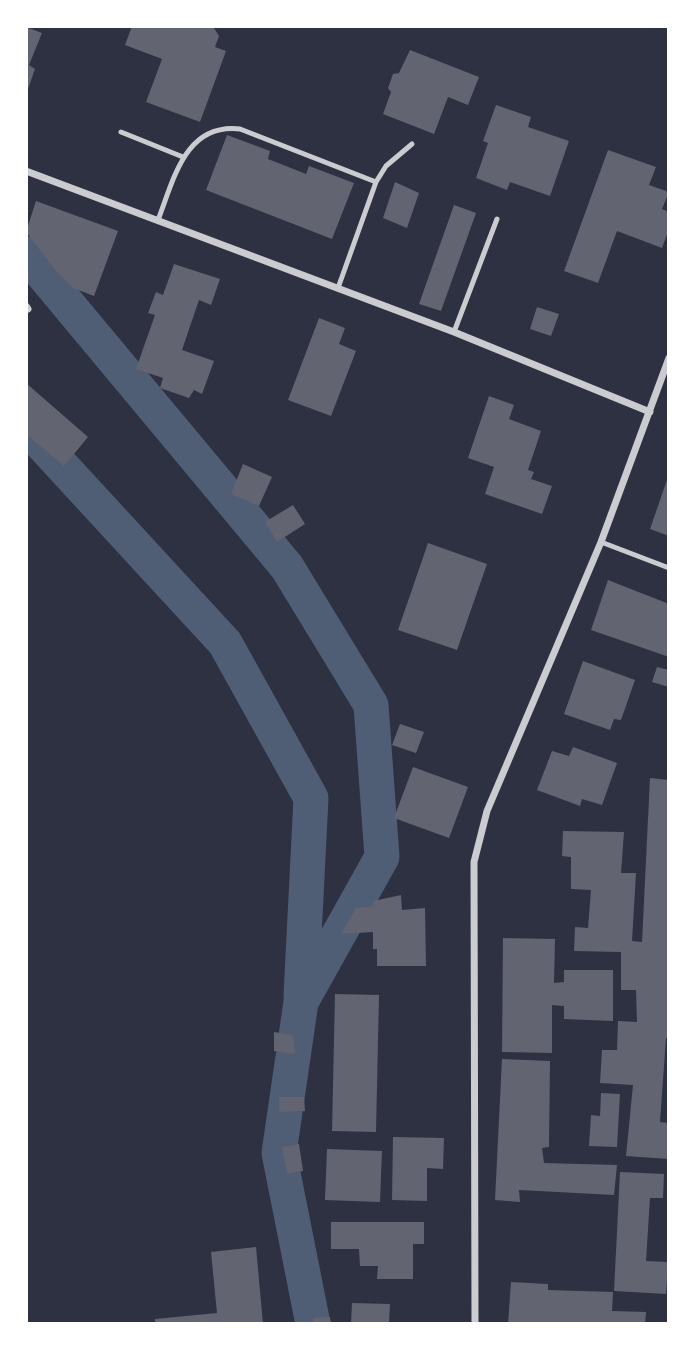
<!DOCTYPE html>
<html>
<head>
<meta charset="utf-8">
<style>
  body { margin:0 }
  #map { position:relative; width:695px; height:1350px; overflow:hidden; background:#2d3142; font-family:"Libre Baskerville",serif }
  canvas { display:block }
  .frame { position:absolute; inset:0; border:28px solid #fff; pointer-events:none }
</style>
</head>
<body>
<div id="map">
<canvas width="695" height="1350"></canvas>
<div class="frame"></div>
</div>
<script>
const ctx = document.querySelector('canvas').getContext('2d');
ctx.lineJoin = 'round';
function trace(path, color, width, dash) { ctx.strokeStyle = color; ctx.lineWidth = width; ctx.lineCap = dash ? 'butt' : 'round'; ctx.setLineDash(dash || []); ctx.stroke(path); }
function fillPath(path, color) { ctx.fillStyle = color; ctx.fill(path, 'evenodd'); }
const canal = new Path2D(`
  M 26,254 L 287,567 L 371,705 L 382,857 L 301,1002 L 279,1153 L 313,1324
  M 26,427 L 225,643 L 311,798 L 301,996`);
const building = new Path2D(`
  M 132,26 L 214,28 L 219,36 L 215,47 L 226,51 L 200,122 L 146,102 L 162,59 L 125,45 Z
  M 26,27 L 42,33 L 29,65 L 35,69 L 27,92 Z
  M 410,50 L 479,77 L 468,105 L 448,97 L 434,134 L 383,114 L 391,92 L 388,88 L 393,74 L 399,73 Z
  M 496,105 L 531,117 L 528,127 L 569,141 L 550,196 L 510,182 L 507,190 L 476,178 L 488,143 L 483,141 Z
  M 227,135 L 270,151 L 268,159 L 306,174 L 309,166 L 354,183 L 332,239 L 206,190 Z
  M 608,150 L 656,167 L 649,185 L 669,192 L 662,209 L 669,212 L 669,229 L 662,248 L 617,231 L 598,283 L 564,271 Z
  M 395,182 L 419,193 L 407,228 L 383,218 Z
  M 36,201 L 118,231 L 94,296 L 73,288 L 56,271 L 26,232 Z
  M 454,205 L 476,213 L 441,311 L 419,304 Z
  M 174,264 L 220,279 L 211,305 L 199,300 L 182,350 L 214,361 L 202,394 L 194,390 L 189,398 L 160,388 L 163,378 L 136,369 L 155,315 L 148,313 L 156,292 L 163,295 Z
  M 537,307 L 559,314 L 551,336 L 530,329 Z
  M 319,318 L 345,328 L 339,344 L 356,351 L 331,416 L 288,400 Z
  M 26,383 L 88,437 L 64,466 L 26,434 Z
  M 489,396 L 514,405 L 509,419 L 541,431 L 528,470 L 534,472 L 531,479 L 552,486 L 542,514 L 485,494 L 494,467 L 468,458 Z
  M 243,464 L 272,477 L 259,506 L 231,494 Z
  M 668,477 L 669,477 L 669,536 L 650,529 Z
  M 293,505 L 305,524 L 277,542 L 265,522 Z
  M 428,543 L 487,564 L 457,650 L 398,630 Z
  M 608,580 L 669,604 L 669,657 L 591,630 Z
  M 583,661 L 635,680 L 621,720 L 614,719 L 610,730 L 564,714 Z
  M 657,667 L 669,670 L 669,687 L 652,682 Z
  M 400,724 L 424,732 L 416,753 L 392,745 Z
  M 573,747 L 617,763 L 602,805 L 582,799 L 580,806 L 537,790 L 552,751 L 569,756 Z
  M 413,767 L 468,787 L 449,838 L 394,818 Z
  M 650,778 L 669,780 L 669,1038 L 666,1038 L 660,1122 L 669,1123 L 669,1159 L 626,1156 L 633,1085 L 600,1083 L 602,1050 L 617,1050 L 618,1021 L 637,1022 L 636,990 L 621,990 L 621,952 L 574,951 L 575,927 L 588,928 L 591,890 L 571,889 L 571,857 L 562,856 L 563,831 L 624,832 L 621,873 L 636,873 L 632,941 L 642,942 Z
  M 401,895 L 402,910 L 425,908 L 426,966 L 377,966 L 377,949 L 373,949 L 373,932 L 341,934 L 356,908 L 373,906 L 373,901 Z
  M 503,938 L 555,939 L 554,983 L 564,982 L 564,970 L 613,970 L 613,1021 L 564,1019 L 564,1006 L 552,1005 L 552,1053 L 502,1052 Z
  M 335,994 L 379,995 L 376,1132 L 332,1131 Z
  M 274,1032 L 293,1035 L 295,1054 L 274,1051 Z
  M 502,1059 L 550,1061 L 549,1147 L 542,1148 L 544,1163 L 617,1165 L 614,1195 L 519,1190 L 520,1202 L 495,1200 Z
  M 601,1093 L 620,1094 L 617,1147 L 589,1146 L 591,1115 L 600,1116 Z
  M 279,1097 L 304,1097 L 305,1111 L 279,1112 Z
  M 393,1137 L 444,1138 L 443,1169 L 427,1168 L 427,1201 L 392,1200 Z
  M 299,1144 L 303,1171 L 287,1174 L 282,1147 Z
  M 327,1149 L 382,1151 L 380,1202 L 325,1200 Z
  M 620,1172 L 664,1174 L 663,1198 L 650,1198 L 646,1261 L 668,1262 L 666,1294 L 614,1291 Z
  M 331,1222 L 424,1222 L 424,1244 L 413,1244 L 413,1279 L 377,1279 L 378,1266 L 360,1266 L 359,1249 L 331,1249 Z
  M 256,1247 L 263,1324 L 155,1324 L 155,1319 L 217,1313 L 211,1252 Z
  M 511,1282 L 548,1284 L 548,1290 L 613,1292 L 612,1311 L 646,1312 L 645,1324 L 508,1324 Z
  M 352,1303 L 390,1304 L 389,1324 L 351,1324 Z
  M 330,1317 L 331,1324 L 313,1324 L 313,1318 Z`);
const service = new Path2D(`
  M 121,132 L 183,157
  M 158,220 C 174,179 185,123 240,129 L 376,182
  M 338,288 L 376,182 L 386,166 L 412,144
  M 454,332 L 497,219
  M 601,542 L 669,568`);
const minor = new Path2D(`
  M 26,171 L 454,332 L 650,412
  M 26,306 L 28,309
  M 475,1324 L 474,862 L 487,811 L 601,542 L 669,358`);
trace(canal, '#4f5d75', 35);
fillPath(building, '#626471');
trace(service, '#caccd0', 5);
trace(minor, '#caccd0', 7);
</script>
</body>
</html>
